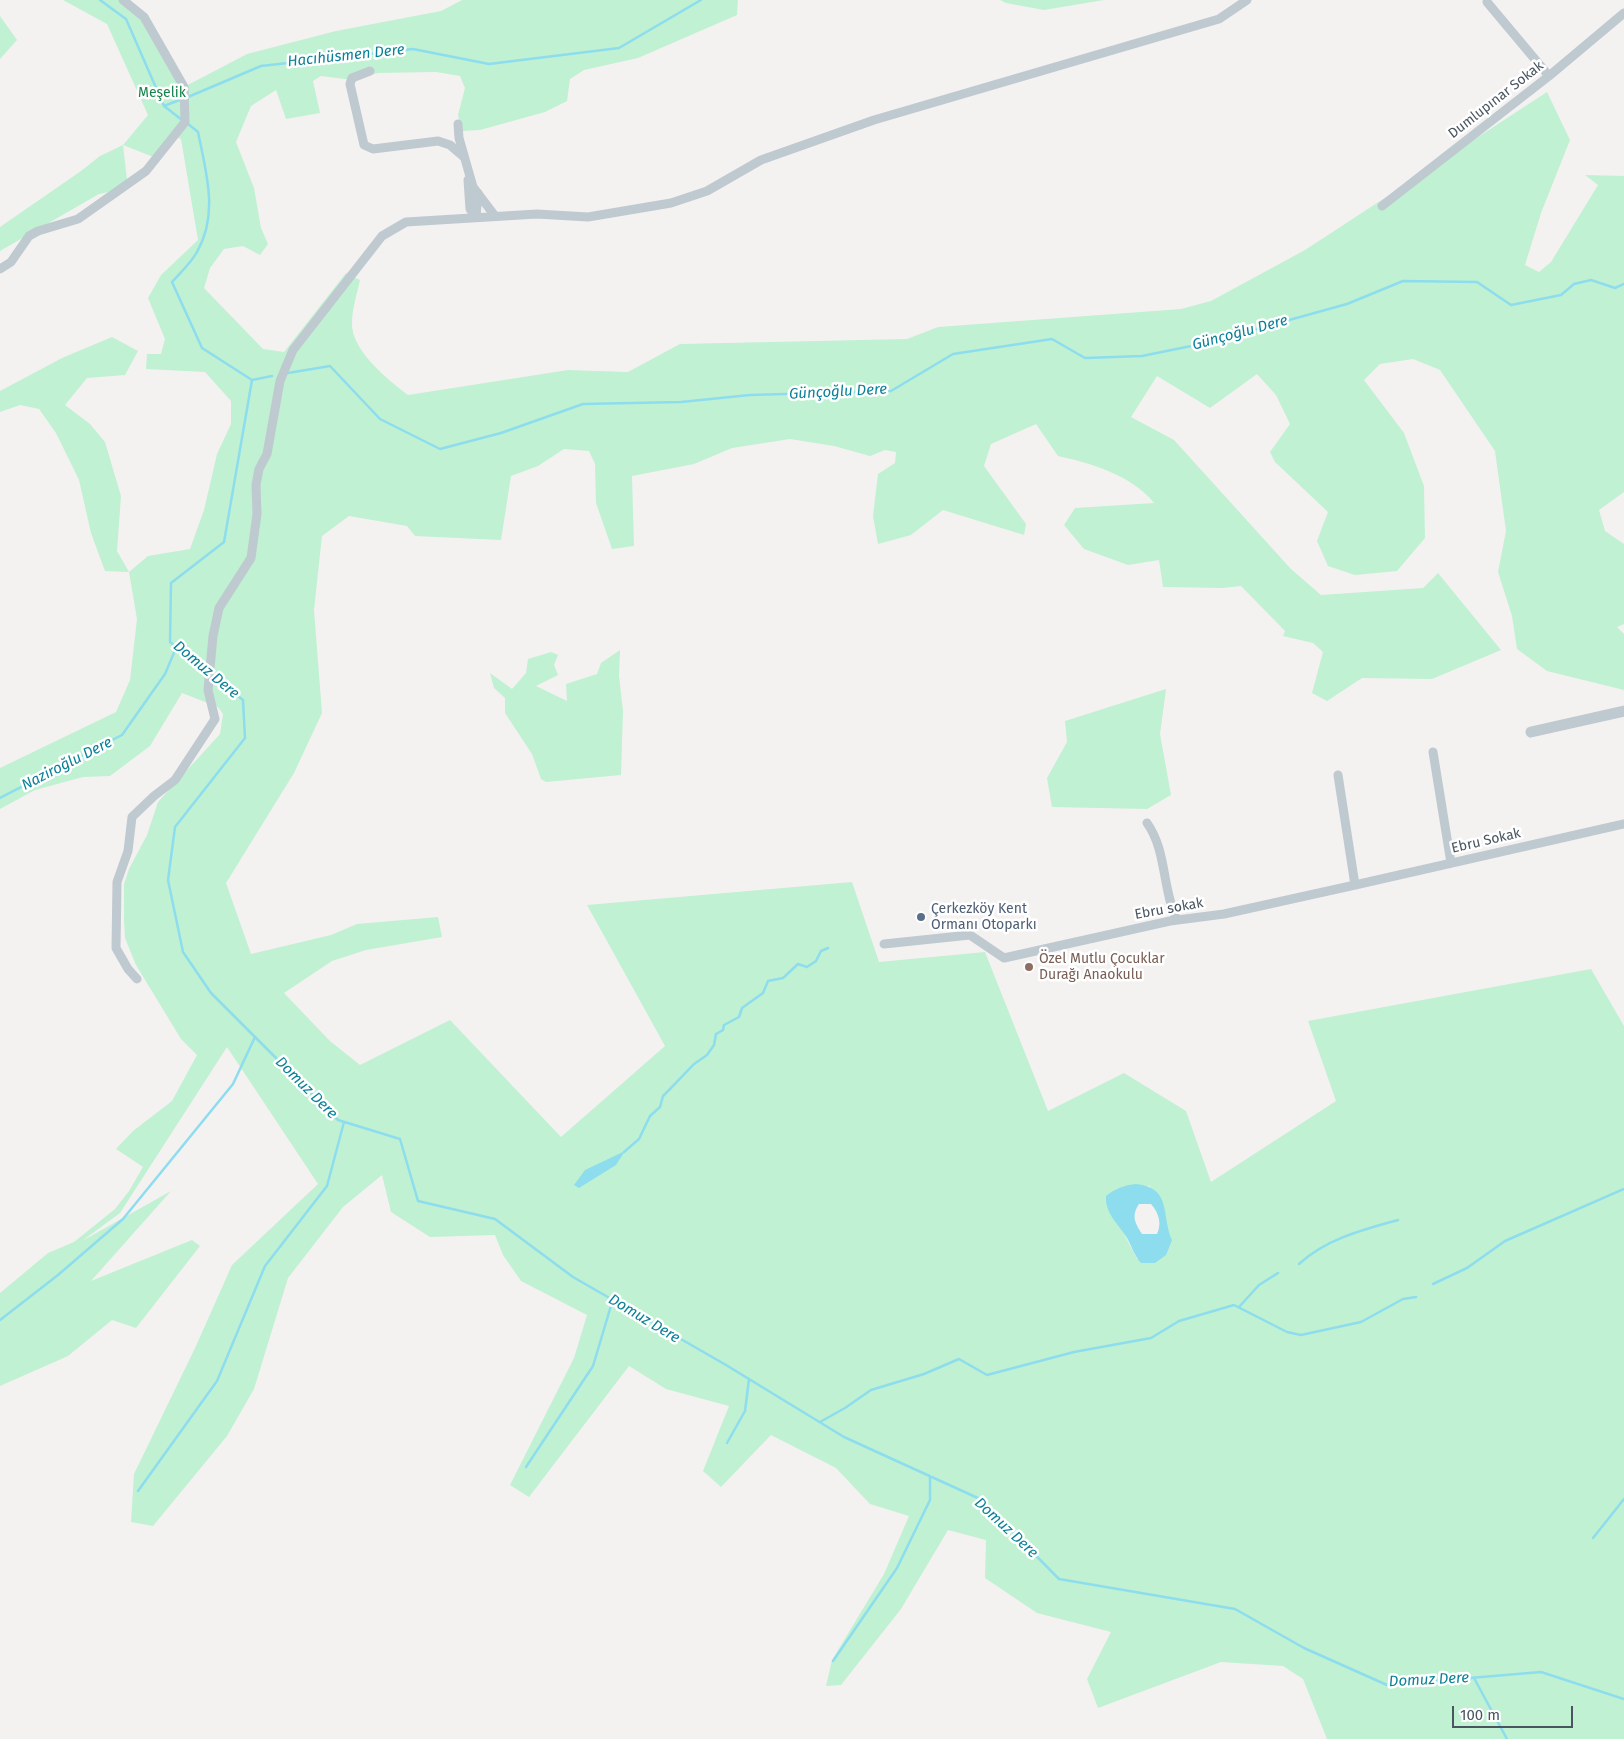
<!DOCTYPE html>
<html>
<head>
<meta charset="utf-8">
<style>
  body { margin:0 }
  #map { position:relative; width:1624px; height:1739px; overflow:hidden; background:#f4f1f1; font-family:"Fira Sans",sans-serif }
  canvas { display:block }
  .scale { position:absolute; left:1452px; top:1706px; width:121px; height:22px; box-sizing:border-box; border:2px solid #49555f; border-top:0; padding-left:6px; font-size:15px; line-height:18px; white-space:nowrap; color:#49555f; -webkit-text-stroke:4px #fff; paint-order:stroke }
</style>
</head>
<body>
<div id="map">
<canvas width="1624" height="1739"></canvas>
<div class="scale">100 m</div>
</div>
<script>
const ctx = document.querySelector('canvas').getContext('2d');
ctx.lineJoin = 'round';
function fillPath(path, color) { ctx.fillStyle = color; ctx.fill(path, 'evenodd'); }
function trace(path, color, width, dash) { ctx.strokeStyle = color; ctx.lineWidth = width; ctx.lineCap = dash ? 'butt' : 'round'; ctx.setLineDash(dash || []); ctx.stroke(path); }
function drawText(font, color, halo, rows, align = 'center') {
  ctx.font = font + ' "Fira Sans",sans-serif'; ctx.lineWidth = 5; ctx.setLineDash([]); ctx.textBaseline = 'middle'; ctx.strokeStyle = halo; ctx.fillStyle = color; for (const [text, x, y, turn = 0] of rows) {
    ctx.save(); ctx.translate(x, y); ctx.rotate((+turn || 0) * Math.PI / 180); ctx.textAlign = isNaN(turn) ? turn : align; if (halo) ctx.strokeText(text, 0, 0); ctx.fillText(text, 0, 0); ctx.restore();
  }
}
const green = new Path2D(`
  M 63,0 L 123,0 L 144,17 L 184,87 L 247,54 L 336,31 L 441,11 L 462,0 L 738,0 L 737,15 L 638,58 L 584,70 L 570,79 L 567,101 L 545,112 L 480,130 L 462,131 L 458,115 L 465,88 L 460,76 L 436,72 L 378,73 L 353,80 L 321,76 L 313,81 L 320,113 L 286,119 L 276,90 L 251,106 L 236,142 L 254,188 L 261,228 L 268,244 L 260,255 L 243,246 L 224,249 L 210,268 L 204,288 L 263,349 L 284,352 L 346,273 L 360,280 C 357,294 352,309 352,323 C 351,350 388,380 408,395 L 568,370 L 628,372 L 680,344 L 907,339 L 938,327 L 1181,309 L 1211,301 L 1305,250 L 1547,92 L 1570,140 L 1541,213 L 1525,265 L 1539,272 L 1551,262 L 1598,185 L 1585,175 L 1624,176 L 1624,492 L 1599,510 L 1605,531 L 1624,544 L 1624,624 L 1617,627 L 1624,634 L 1624,690 L 1547,671 L 1517,649 L 1512,616 L 1498,572 L 1506,531 L 1495,451 L 1440,370 L 1413,359 L 1380,364 L 1364,380 L 1404,433 L 1424,486 L 1425,538 L 1397,571 L 1355,575 L 1328,566 L 1317,541 L 1328,512 L 1275,462 L 1270,452 L 1290,424 L 1276,395 L 1257,374 L 1210,408 L 1157,376 L 1131,417 L 1174,440 L 1291,569 L 1321,595 L 1423,588 L 1438,573 L 1501,650 L 1432,679 L 1362,678 L 1327,701 L 1312,693 L 1323,652 L 1313,643 L 1283,636 L 1285,631 L 1241,586 L 1223,588 L 1163,587 L 1159,560 L 1128,565 L 1084,549 L 1064,525 L 1075,508 L 1154,503 C 1133,476 1091,463 1058,456 L 1036,424 L 991,444 L 984,466 L 1026,524 L 1024,535 L 943,510 L 911,535 L 878,544 L 873,516 L 878,474 L 895,463 L 896,452 L 885,450 L 870,456 L 834,446 L 790,439 L 732,448 L 694,464 L 632,476 L 634,546 L 612,549 L 596,503 L 595,464 L 589,451 L 564,449 L 538,466 L 511,476 L 501,540 L 415,536 L 407,526 L 349,516 L 322,536 L 314,610 L 322,713 L 294,773 L 226,883 L 251,954 L 331,935 L 357,924 L 438,917 L 442,937 L 366,950 L 332,961 L 284,993 L 330,1041 L 360,1065 L 450,1020 L 561,1137 L 665,1046 L 587,905 L 852,882 L 879,962 L 985,952 L 1048,1111 L 1124,1073 L 1186,1111 L 1211,1182 L 1336,1101 L 1308,1021 L 1591,969 L 1624,1026 L 1624,1739 L 1327,1739 L 1303,1679 L 1283,1666 L 1221,1662 L 1098,1708 L 1087,1679 L 1111,1632 L 1037,1613 L 985,1578 L 986,1540 L 948,1530 L 901,1609 L 841,1685 L 826,1686 L 832,1660 L 884,1574 L 909,1516 L 870,1504 L 836,1468 L 771,1435 L 721,1487 L 703,1471 L 729,1406 L 666,1389 L 629,1366 L 529,1497 L 510,1485 L 574,1358 L 587,1315 L 521,1281 L 503,1255 L 495,1235 L 430,1237 L 391,1212 L 382,1175 L 343,1207 L 288,1278 L 254,1389 L 227,1436 L 153,1526 L 131,1522 L 134,1474 L 196,1346 L 232,1265 L 318,1184 L 227,1047 L 120,1213 L 82,1241 L 171,1191 L 91,1281 L 192,1240 L 200,1246 L 136,1328 L 112,1320 L 68,1356 L 0,1386 L 0,1293 L 48,1253 L 74,1242 L 115,1209 L 129,1191 L 143,1167 L 116,1149 L 133,1131 L 172,1101 L 197,1055 L 181,1039 L 136,965 L 125,938 L 124,920 L 124,884 L 129,869 L 147,835 L 158,802 L 220,734 L 223,714 L 218,707 L 182,693 L 150,746 L 110,776 L 83,777 L 35,790 L 0,809 L 0,768 L 116,712 L 130,680 L 137,619 L 129,572 L 105,571 L 91,533 L 79,480 L 56,433 L 39,409 L 20,405 L 0,412 L 0,391 L 62,358 L 112,337 L 138,351 L 125,375 L 87,378 L 65,405 L 90,424 L 105,442 L 121,496 L 117,551 L 129,572 L 148,556 L 190,549 L 204,510 L 217,454 L 231,424 L 231,401 L 205,372 L 146,369 L 147,354 L 161,354 L 165,339 L 148,298 L 161,275 L 198,240 L 181,139 L 174,136 L 156,158 L 123,145 L 128,188 L 99,194 L 0,251 L 0,227 L 81,171 L 100,156 L 123,145 L 148,115 L 107,24 ZM 1149,1185 L 1166,1227 L 1137,1259 L 1122,1230 Z
  M 1000,0 L 1104,0 L 1044,10 L 1006,3 Z
  M 0,16 L 17,40 L 0,59 Z
  M 620,650 L 619,676 L 623,711 L 621,775 L 546,782 L 541,779 L 532,754 L 505,713 L 505,698 L 494,688 L 490,673 L 512,689 L 526,673 L 528,659 L 551,652 L 558,655 L 554,665 L 558,675 L 536,686 L 567,701 L 566,684 L 597,674 L 601,663 Z
  M 1166,689 L 1160,734 L 1171,795 L 1147,809 L 1052,807 L 1047,778 L 1067,742 L 1065,721 Z`);
const water = new Path2D(`
  M 625,1151 L 616,1165 L 579,1188 L 574,1185 L 585,1170 Z
  M 1136,1184 C 1172,1188 1161,1214 1172,1240 L 1166,1255 L 1155,1263 L 1141,1263 C 1134,1255 1132,1247 1127,1238 C 1118,1223 1105,1214 1106,1196 C 1115,1189 1124,1185 1136,1184 ZM 1139,1204 L 1151,1204 C 1159,1213 1162,1224 1157,1234 L 1142,1234 C 1135,1223 1131,1216 1139,1204 Z`);
const stream = new Path2D(`
  M 100,0 L 126,19 L 164,106 L 182,120
  M 188,97 L 261,66 L 413,49 L 489,64 L 619,48 L 701,0
  M 164,106 L 182,99
  M 187,123 L 198,132 C 206,172 219,214 197,252 C 191,263 180,273 172,282 L 202,348 L 252,380 L 224,542 L 171,583 L 170,642 L 208,672
  M 288,373 L 330,366 L 380,419 L 440,449 L 501,433 L 583,404 L 681,402 L 750,395 L 891,391 L 953,354 L 1052,339 L 1085,358 L 1142,356 L 1206,343 L 1347,304 L 1403,281 L 1477,282 L 1511,305 L 1561,295 L 1574,284 L 1591,280 L 1615,288 L 1624,284
  M 252,380 L 272,376
  M 212,676 L 243,700 L 245,738 L 175,827 L 168,880 L 183,952 L 211,993 L 338,1120 L 400,1139 L 418,1201 L 495,1219 L 573,1277 L 726,1365 L 844,1437 L 980,1499 L 1059,1579 L 1235,1609 L 1304,1648 L 1387,1685 L 1541,1672 L 1624,1699
  M 0,798 L 122,735 L 165,674 L 176,648
  M 624,1152 L 639,1139 L 650,1116 L 660,1107 L 663,1096 L 669,1090 L 694,1064 L 707,1055 L 714,1045 L 716,1034 L 723,1030 L 724,1025 L 739,1017 L 742,1008 L 763,993 L 768,981 L 783,978 L 798,964 L 807,967 L 816,961 L 821,951 L 828,948
  M 1299,1264 C 1326,1239 1362,1230 1398,1220
  M 1433,1284 L 1467,1268 L 1505,1241 L 1624,1189
  M 1239,1307 L 1259,1285 L 1278,1273
  M 0,1320 L 58,1275 L 123,1219 L 233,1084 L 255,1037
  M 820,1422 L 845,1408 L 871,1390 L 924,1374 L 959,1359 L 987,1375 L 1074,1352 L 1151,1338 L 1179,1321 L 1234,1305 L 1287,1332 L 1301,1335 L 1361,1322 L 1403,1299 L 1416,1297
  M 727,1443 L 745,1411 L 749,1379
  M 526,1467 L 593,1366 L 613,1299
  M 138,1491 L 217,1381 L 265,1266 L 327,1186 L 344,1122
  M 1593,1538 L 1624,1499
  M 833,1661 L 897,1568 L 930,1500 L 930,1476
  M 1474,1678 L 1507,1739`);
const minor = new Path2D(`
  M 1487,2 L 1549,76
  M 370,71 L 352,78 L 350,84 L 364,145 L 373,149 L 438,141 L 450,145 L 464,157
  M 458,124 L 459,138 L 473,187 L 495,216
  M 468,180 L 470,209 L 476,217
  M 1382,206 L 1549,76 L 1624,13
  M 476,217 L 478,193
  M 0,269 L 11,262 L 29,236 L 38,231 L 78,219 L 146,171 L 185,122 L 184,87 L 144,17 L 123,0
  M 1433,752 L 1451,863
  M 1147,823 C 1167,851 1162,889 1177,920
  M 1355,885 L 1624,824
  M 884,944 L 970,935 L 1004,958 L 1170,921 L 1224,914 L 1355,885 L 1338,775
  M 137,979 L 128,969 L 116,948 L 117,882 L 128,851 L 132,817 L 154,796 L 175,780 L 215,719 L 208,690 L 213,636 L 219,608 L 251,558 L 257,514 L 256,485 L 259,469 L 267,454 L 280,381 L 293,350 L 382,236 L 406,222 L 537,214 L 588,217 L 671,203 L 707,191 L 761,160 L 874,120 L 1219,19 L 1247,0`);
const tertiary = new Path2D(`
  M 1531,732 L 1624,711`);
const markers = [
  [921,917,5,"#5c6f8a"],
  [1029,967,5,"#8d6e63"]
];
const parkNames = [
  ["Meşelik",162,93]
];
const streetNames = [
  ["Dumlupınar Sokak",1496,100,-38],
  ["Ebru Sokak",1486,841,-13],
  ["Ebru sokak",1169,909,-10]
];
const serviceNames = [
  ["Çerkezköy Kent",931,909],
  ["Ormanı Otoparkı",931,925]
];
const educationNames = [
  ["Özel Mutlu Çocuklar",1039,959],
  ["Durağı Anaokulu",1039,975]
];
const waterNames = [
  ["Hacıhüsmen Dere",346,56,-6],
  ["Günçoğlu Dere",1240,333,-15],
  ["Günçoğlu Dere",838,392,-3],
  ["Domuz Dere",206,670,40],
  ["Naziroğlu Dere",67,764,-27],
  ["Domuz Dere",306,1088,45],
  ["Domuz Dere",644,1319,31],
  ["Domuz Dere",1006,1528,43],
  ["Domuz Dere",1429,1680,-3]
];
fillPath(green, '#c0f1d2');
fillPath(water, '#8dddee');
trace(stream, '#8dddee', 2.5);
trace(minor, '#bfc9d0', 9);
trace(tertiary, '#bfc9d0', 11);
for (const [x, y, r, color] of markers) { const dot = new Path2D(); dot.arc(x, y, r, 0, 2 * Math.PI); ctx.fillStyle = color; ctx.fill(dot); trace(dot, '#fff', 2); }
drawText('14px', '#16844a', '#fff', parkNames);
drawText('14px', '#49555f', '#fff', streetNames);
drawText('14px', '#4e5e75', '#fff', serviceNames, 'left');
drawText('14px', '#785e54', '#fff', educationNames, 'left');
drawText('italic 15px', '#0b8099', '#fff', waterNames);
</script>
</body>
</html>
